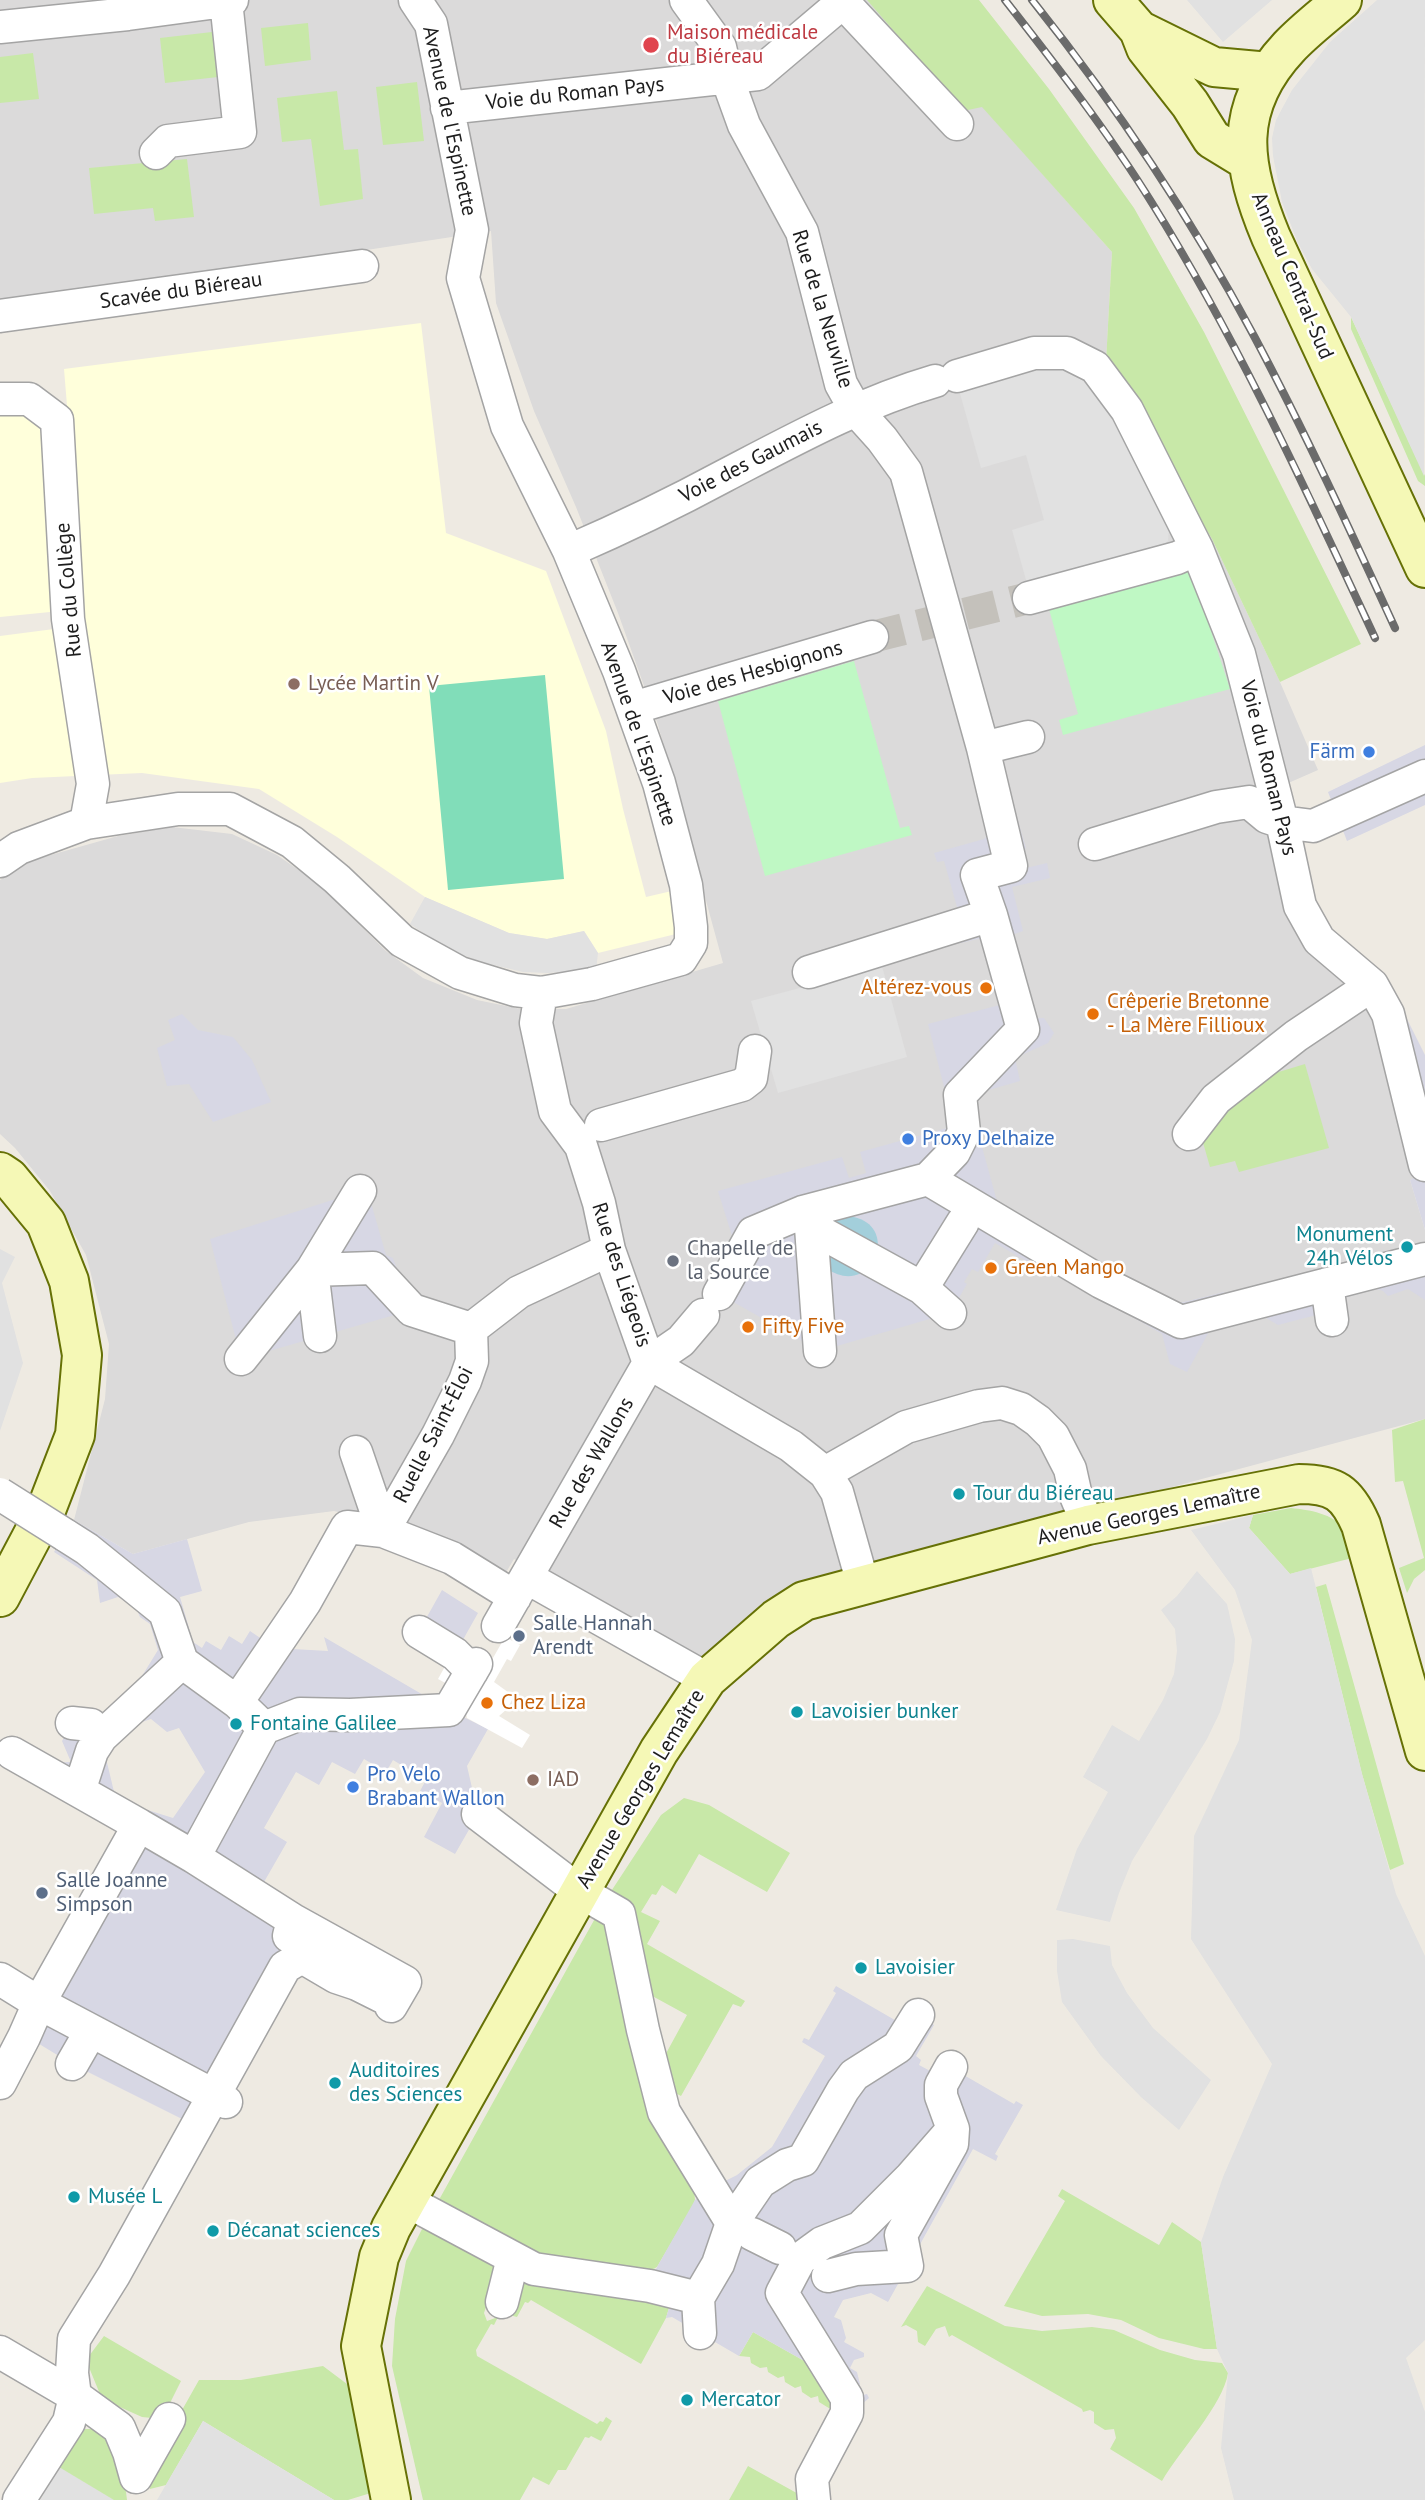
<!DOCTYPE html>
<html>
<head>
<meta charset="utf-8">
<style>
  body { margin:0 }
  canvas { display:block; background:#eeeae2 }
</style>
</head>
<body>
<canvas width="1425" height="2500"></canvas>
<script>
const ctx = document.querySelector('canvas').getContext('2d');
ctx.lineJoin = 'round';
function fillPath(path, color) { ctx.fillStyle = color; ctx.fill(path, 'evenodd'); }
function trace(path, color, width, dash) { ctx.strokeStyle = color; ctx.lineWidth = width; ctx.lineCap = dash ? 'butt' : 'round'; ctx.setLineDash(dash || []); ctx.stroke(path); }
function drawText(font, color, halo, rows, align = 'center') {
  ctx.font = font + ' "PT Sans",sans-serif'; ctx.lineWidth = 5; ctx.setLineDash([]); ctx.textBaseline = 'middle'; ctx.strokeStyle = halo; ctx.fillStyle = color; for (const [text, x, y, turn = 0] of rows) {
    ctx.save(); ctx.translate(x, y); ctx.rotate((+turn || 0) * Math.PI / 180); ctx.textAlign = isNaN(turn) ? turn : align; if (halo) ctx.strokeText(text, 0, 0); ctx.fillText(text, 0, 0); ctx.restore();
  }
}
const residential = new Path2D(`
  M 0,0 L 867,0 L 982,106 L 1112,252 L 1106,362 L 1212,539 L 1280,682 L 1318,770 L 1261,795 L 1351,984 L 1376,1021 L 1414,1179 L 1410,1180 L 1425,1230 L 1425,1419 L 804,1586 L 746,1620 L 702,1663 L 514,1559 L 502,1579 L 401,1527 L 334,1511 L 249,1522 L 133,1554 L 74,1520 L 105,1399 L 109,1344 L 86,1255 L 50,1191 L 15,1148 L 0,1134 L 0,880 L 33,860 L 118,836 L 172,827 L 232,834 L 277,855 L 316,882 L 386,951 L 423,978 L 477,1000 L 521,1009 L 566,1009 L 723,963 L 658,725 L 618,613 L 576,507 L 534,411 L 496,303 L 491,231 L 0,306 Z`);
const education = new Path2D(`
  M 421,323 L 446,533 L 546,571 L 606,731 L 623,809 L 646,897 L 676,890 L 680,933 L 598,953 L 584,931 L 547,939 L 509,933 L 425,897 L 337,837 L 259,789 L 142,773 L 32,778 L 0,783 L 0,636 L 85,625 L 64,369 Z
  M 0,411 L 24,411 L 49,429 L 60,611 L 0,617 Z`);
const grass = new Path2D(`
  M 867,0 L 979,0 L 1049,89 L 1134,208 L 1204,332 L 1361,644 L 1280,682 L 1212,539 L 1106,362 L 1112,252 L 982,107 L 963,111 Z
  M 308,23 L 311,60 L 265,66 L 261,28 Z
  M 212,32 L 218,77 L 165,83 L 160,38 Z
  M 33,53 L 39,99 L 0,103 L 0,57 Z
  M 417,82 L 424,141 L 383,145 L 376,87 Z
  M 337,91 L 344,150 L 358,149 L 363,199 L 320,206 L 311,139 L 282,142 L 277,98 Z
  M 187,159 L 194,217 L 155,221 L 153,208 L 94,214 L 89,168 Z
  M 1351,317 L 1425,476 L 1425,486 L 1418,481 L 1351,329 Z
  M 1305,1064 L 1329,1148 L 1239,1172 L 1235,1161 L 1210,1167 L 1202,1139 L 1206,1126 L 1272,1074 Z
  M 1425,1419 L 1425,1570 L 1414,1579 L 1407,1593 L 1399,1568 L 1424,1558 L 1403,1481 L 1395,1482 L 1392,1430 Z
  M 1291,1508 C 1309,1510 1333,1513 1345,1530 C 1350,1537 1352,1549 1356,1557 L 1290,1574 L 1249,1528 L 1253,1515 Z
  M 1326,1584 L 1404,1864 L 1390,1870 L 1362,1774 L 1316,1587 Z
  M 684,1798 L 709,1805 L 790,1853 L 767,1892 L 699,1854 L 676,1894 L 662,1885 L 656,1895 L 652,1894 L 641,1912 L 660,1921 L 647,1944 L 745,2001 L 741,2007 L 733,2004 L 681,2096 L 670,2090 L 663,2059 L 687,2015 L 645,1992 L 608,1896 L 661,1815 Z
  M 598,1913 L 606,1919 L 693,2179 L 695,2200 L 692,2207 L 657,2267 L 637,2278 L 536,2263 L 435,2207 Z
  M 1062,2189 L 1159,2245 L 1172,2222 L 1201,2242 L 1217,2349 L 1204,2349 L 1159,2338 L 1121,2320 L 1088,2314 L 1042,2316 L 1004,2306 L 1065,2201 L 1058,2196 Z
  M 426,2221 L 507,2268 L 498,2303 L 486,2307 L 484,2313 L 487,2321 L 498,2317 L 494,2325 L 491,2324 L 476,2350 L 477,2356 L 597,2424 L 600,2421 L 603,2422 L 606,2417 L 612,2421 L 601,2441 L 591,2436 L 589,2438 L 585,2437 L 566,2470 L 558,2470 L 549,2485 L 533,2477 L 520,2500 L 423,2500 L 392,2366 L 395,2319 L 406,2261 Z
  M 513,2272 L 671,2301 L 666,2318 L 641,2364 L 531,2300 L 528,2303 L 525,2302 L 517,2317 L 513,2316 L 509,2300 Z
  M 927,2286 L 1005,2326 L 1042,2331 L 1092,2327 L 1114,2330 L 1160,2350 L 1195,2360 L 1222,2363 L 1228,2373 C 1223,2405 1180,2450 1162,2481 L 1110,2449 L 1116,2438 L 1114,2429 L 1105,2430 L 1094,2423 L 1094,2412 L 1090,2410 L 1083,2412 L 1082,2409 L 952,2335 L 949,2337 L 945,2326 L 936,2329 L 925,2346 L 918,2342 L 917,2331 L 906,2325 L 901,2327 Z
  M 753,2332 L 822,2371 L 831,2387 L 832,2410 L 819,2402 L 818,2396 L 811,2398 L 802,2392 L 801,2386 L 795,2388 L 785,2382 L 784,2376 L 778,2378 L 768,2372 L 767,2367 L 760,2368 L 751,2363 L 750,2357 L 739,2356 Z
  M 104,2336 L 181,2381 L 162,2419 L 142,2417 L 102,2399 L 86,2360 Z
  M 323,2366 L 351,2387 L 374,2492 L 348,2500 L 334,2500 L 203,2421 L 166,2485 L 150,2489 L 146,2474 L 199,2380 L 241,2380 Z
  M 85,2429 L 100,2429 L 120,2443 L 127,2500 L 89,2500 L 59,2467 Z
  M 748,2466 L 802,2496 L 803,2500 L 729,2500 Z`);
const park = new Path2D(`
  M 1191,570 L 1230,689 L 1063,735 L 1059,720 L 1078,714 L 1049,609 Z
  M 854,661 L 900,828 L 909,826 L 912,835 L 765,876 L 718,701 Z`);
const pitch = new Path2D(`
  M 545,675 L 564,879 L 448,890 L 429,686 Z`);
const parking = new Path2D(`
  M 1187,0 L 1272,0 L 1223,42 Z
  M 1377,0 L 1425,0 L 1424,476 L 1351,317 L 1312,269 L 1298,243 L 1282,202 L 1273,156 L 1272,138 L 1276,120 L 1292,90 L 1330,42 Z
  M 1038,366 L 1062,366 L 1093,381 L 1160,497 L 1169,527 L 1168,541 L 1156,552 L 1028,587 L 1012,530 L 1044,520 L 1026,455 L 981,468 L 959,390 Z
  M 425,897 L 509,933 L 547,939 L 584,931 L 598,953 L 596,970 L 547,973 L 523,972 L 485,963 L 448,950 L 410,924 Z
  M 882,966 L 907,1057 L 778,1093 L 751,1001 Z
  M 0,1249 L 15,1257 L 2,1283 L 23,1363 L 0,1431 Z
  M 1253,1515 L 1249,1528 L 1290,1574 L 1311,1568 L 1362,1774 L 1396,1894 L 1425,1956 L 1425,2340 L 1406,2358 L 1425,2412 L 1425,2500 L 1234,2500 L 1221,2448 L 1228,2373 L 1217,2349 L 1201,2242 L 1223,2177 L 1272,2064 L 1191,1939 L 1194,1836 L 1239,1740 L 1252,1640 L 1235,1590 L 1191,1530 Z
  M 1197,1571 L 1227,1604 L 1235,1639 L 1234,1661 L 1220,1712 L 1207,1739 L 1132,1861 L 1119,1893 L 1110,1922 L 1056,1910 L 1077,1849 L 1108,1792 L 1083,1777 L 1112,1725 L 1139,1741 L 1163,1700 L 1174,1674 L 1177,1651 L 1175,1629 L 1161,1610 L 1177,1596 Z
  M 1073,1939 L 1110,1946 L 1112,1965 L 1127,1993 L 1153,2028 L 1211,2080 L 1179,2130 L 1141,2097 L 1101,2056 L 1062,2002 L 1057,1971 L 1057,1940 Z
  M 203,2421 L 334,2500 L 157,2500 Z
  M 59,2467 L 114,2500 L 40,2500 Z`);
const plaza = new Path2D(`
  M 1425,745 L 1425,805 L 1347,841 L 1328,792 Z
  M 1017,818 L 1026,848 L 1021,851 L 1026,868 L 1047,863 L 1050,878 L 1012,887 L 1023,931 L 1006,937 L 1033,1018 L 1044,1018 L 1054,1033 L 1048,1043 L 1015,1058 L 1020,1081 L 968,1096 L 998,1205 L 1164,1307 L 1224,1292 L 1226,1299 L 1425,1251 L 1425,1300 L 1408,1289 L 1388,1296 L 1383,1291 L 1376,1289 L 1347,1297 L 1336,1316 L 1324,1313 L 1278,1325 L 1261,1315 L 1211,1328 L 1187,1372 L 1170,1364 L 1162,1334 L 1089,1292 L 1033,1255 L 1028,1262 L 995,1243 L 978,1272 L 972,1269 L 964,1282 L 967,1284 L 950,1313 L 820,1351 L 705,1286 L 733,1239 L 718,1191 L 842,1157 L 849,1178 L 866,1173 L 860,1152 L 954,1126 L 928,1024 L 1007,1003 L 990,936 L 961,943 L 957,907 L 944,861 L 937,862 L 934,853 L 984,839 L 1000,823 Z
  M 1401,1007 L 1425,1055 L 1425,1230 L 1410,1180 L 1414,1178 L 1410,1161 L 1406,1161 L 1405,1155 L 1412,1153 Z
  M 182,1014 L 198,1030 L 233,1037 L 252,1060 L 271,1102 L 213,1122 L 189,1084 L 167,1086 L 157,1048 L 175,1040 L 168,1020 Z
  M 367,1189 L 386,1255 L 393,1258 L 412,1310 L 241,1359 L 210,1239 Z
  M 74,1520 L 133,1554 L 187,1539 L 202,1591 L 180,1597 L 193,1642 L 202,1648 L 206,1641 L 221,1650 L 229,1636 L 242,1644 L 250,1631 L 275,1648 L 328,1651 L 324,1637 L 449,1710 L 488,1729 L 467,1766 L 478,1814 L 455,1854 L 424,1837 L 442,1803 L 420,1791 L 426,1780 L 393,1760 L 386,1772 L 364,1759 L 355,1774 L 332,1762 L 319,1785 L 296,1772 L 264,1828 L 287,1842 L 260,1889 L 303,1968 L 226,2102 L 190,2123 L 72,2064 L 36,2042 L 122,1829 L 43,1763 L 71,1762 L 62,1741 L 77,1716 L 109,1714 L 124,1693 L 142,1676 L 158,1650 L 150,1624 L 140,1617 L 136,1608 L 118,1597 L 100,1603 L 97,1580 L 54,1552 ZM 151,1719 L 167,1732 L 179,1728 L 205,1772 L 173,1818 L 116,1800 L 103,1746 L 124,1728 Z
  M 442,1590 L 478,1613 L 455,1654 L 414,1640 Z
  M 836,1986 L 900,2023 L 908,2010 L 934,2025 L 916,2056 L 921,2060 L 919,2065 L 934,2073 L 943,2063 L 1014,2104 L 1016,2101 L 1023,2105 L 995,2154 L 998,2156 L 996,2161 L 973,2149 L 888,2302 L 871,2293 L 843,2300 L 834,2317 L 841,2320 L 846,2338 L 844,2342 L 864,2353 L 864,2357 L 854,2360 L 850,2368 L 857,2372 L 860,2384 L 856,2392 L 863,2395 L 867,2394 L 869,2398 L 860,2406 L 831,2387 L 822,2371 L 753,2332 L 739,2356 L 672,2317 L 666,2318 L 671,2301 L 650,2286 L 657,2267 L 695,2200 L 709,2189 L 737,2175 L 772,2147 L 825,2056 L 802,2042 L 804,2038 L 809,2040 L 836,1993 L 833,1991 Z`);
const water = new Path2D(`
  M 845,1216 C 905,1219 873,1302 826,1268 L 827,1224 Z`);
const pier = new Path2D(`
  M 505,1637 L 520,1645 L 511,1661 L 507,1659 L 494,1682 L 512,1695 L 512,1700 L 507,1709 L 499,1716 L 530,1735 L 522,1748 L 467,1718 L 462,1692 L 438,1679 L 448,1661 L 485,1672 Z`);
const streetTunnel = new Path2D(`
  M 872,637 L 1029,598`);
const street = new Path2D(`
  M 686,0 L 720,47 L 727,78 L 744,125 L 802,232 L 841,384 L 855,409 L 882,439 L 906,472 L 983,748 L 1011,866 L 977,875 L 991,915 L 809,972
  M 841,0 L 957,124
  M 0,27 L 128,14 L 232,0
  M 447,108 L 758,74 L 843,2
  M 156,153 L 168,141 L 240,132 L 226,1
  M 0,316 L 362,266
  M 957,376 L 1034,353 L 1067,353 L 1095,367 L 1127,410 L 1197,549 L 1239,654 L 1282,822 L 1300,906 L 1319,940 L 1372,985 L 1388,1014 L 1425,1165
  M 0,399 L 29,399 L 57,420 L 68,619 L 93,784 L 86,823
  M 569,551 C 622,528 674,503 724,476 C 793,440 860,403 935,381
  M 1029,598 L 1177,558 L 1197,549
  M 633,708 L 872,637
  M 983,748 L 1028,737
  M 1095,844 L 1216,807 L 1249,802 L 1267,817 L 1282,822 L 1313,826 L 1425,776
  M 0,861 L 19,848 L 86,823 L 178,809 L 230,809 L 292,842 L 337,879 L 402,941 L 460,973 L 515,990 L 541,993 L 592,984 L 681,959 L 691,943 L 691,927 L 686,885 L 659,783 L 619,671 L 569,551 L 507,426 L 463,278 L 472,230 L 431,24 L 415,0
  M 541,993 L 536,1023 L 555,1111 L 581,1146 L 599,1203 L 609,1250 L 649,1363 L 791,1446 L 825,1473 L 837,1492 L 863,1584
  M 601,1125 L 742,1085 L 751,1078 L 755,1051
  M 1189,1134 L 1216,1099 L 1296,1036 L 1372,985
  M 928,1179 L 954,1152 L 964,1132 L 960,1095 L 1023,1029 L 991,915
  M 803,1212 L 811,1227 L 820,1351
  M 811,1227 L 922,1288 L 950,1313
  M 312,1270 L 373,1268 L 412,1310 L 471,1329
  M 312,1270 L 320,1336
  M 1327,1284 L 1332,1320
  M 922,1288 L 963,1222
  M 719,1294 L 753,1233 L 803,1212 L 928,1179 L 1101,1282 L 1181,1322 L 1425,1259
  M 241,1359 L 312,1270 L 360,1191
  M 356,1452 L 383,1531 L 452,1558 L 515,1597
  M 825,1473 L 906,1427 L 979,1406 L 1002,1403 L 1021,1409 L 1038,1421 L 1053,1436 L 1070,1469 L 1076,1496 L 1088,1525
  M 65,1535 L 87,1549 L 165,1612 L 182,1662 L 237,1702 L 264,1728 L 300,1714 L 350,1715 L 449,1710 L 476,1664
  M 526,1577 L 707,1679
  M 498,1626 L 649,1363 L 681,1341 L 703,1315
  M 419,1632 L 455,1654 L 472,1671
  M 237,1702 L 305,1602 L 347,1527 L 383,1531 L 438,1435 L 465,1381 L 472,1361 L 471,1329 L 519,1292 L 609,1250
  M 72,1723 L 91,1725 L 101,1737
  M 79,1791 L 92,1751 L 101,1737 L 182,1662
  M 478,1814 L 579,1891 L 619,1914 L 643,2030 L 664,2112 L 732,2223 L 742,2228
  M 139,1825 L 194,1857 L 264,1728
  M 194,1857 L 293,1920 L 289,1936
  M 293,1920 L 405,1982 L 391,2006
  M 0,1979 L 39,2003 L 226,2102
  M 72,2064 L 91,2031
  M 0,2083 L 24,2037 L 39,2003 L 139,1825 L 12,1753
  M 405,2200 L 534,2269 L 650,2286 L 698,2298
  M 752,2234 L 780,2248
  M 828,2276 L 856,2269 L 907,2266 L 901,2235 L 952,2144 L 953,2129 L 941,2096 L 941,2085 L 951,2067
  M 502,2302 L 513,2258
  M 700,2333 L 698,2298 L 718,2264 L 732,2223 L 760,2182 L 787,2165 L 803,2160 L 843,2090 L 854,2075 L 898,2047 L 918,2015
  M 0,2352 L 75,2396 L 69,2422 L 19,2500
  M 136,2477 L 129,2452 L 119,2428 L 75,2396 L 72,2373 L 74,2339 L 114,2275 L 285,1967 L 302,1957 L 336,1977 L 357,1984 L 393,2002
  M 136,2477 L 169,2419
  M 814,2500 L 812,2479 L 847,2413 L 847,2398 L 782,2293 L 800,2259 L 822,2243 L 860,2228 L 911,2177 L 953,2129`);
const secondary = new Path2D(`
  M 1113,0 L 1139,30 L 1146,48 L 1190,104 L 1212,139 L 1248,161
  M 1342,0 C 1325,15 1305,30 1289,47 C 1232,108 1241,165 1271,237 L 1425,568
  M 1139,30 L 1214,67 L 1269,72
  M 0,1172 L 9,1178 L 46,1223 L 69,1281 L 82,1355 L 75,1435 L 46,1510 L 0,1597
  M 391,2500 L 361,2346 L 379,2257 L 391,2228 L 659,1751 L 707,1679 L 776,1619 L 804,1601 L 1088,1525 L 1299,1484 C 1335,1484 1347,1493 1361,1525 L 1425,1751`);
const rail = new Path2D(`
  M 1005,0 C 1056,65 1108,132 1152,203 C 1238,341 1306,490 1375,638
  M 1032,0 C 1116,105 1191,218 1254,336 C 1305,432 1350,530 1395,628`);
const streetBridge = new Path2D(`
  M 0,1494 L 65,1535`);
const markers = [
  [651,45,9,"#e0444e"],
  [294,684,7,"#8d6e63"],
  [1369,752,7,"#3f7fe0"],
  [986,988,7,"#e8710a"],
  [1093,1014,7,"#e8710a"],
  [908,1139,7,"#3f7fe0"],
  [1407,1247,7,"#0f9aa8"],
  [673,1261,7,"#6b7280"],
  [991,1268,7,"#e8710a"],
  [748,1327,7,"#e8710a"],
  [959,1494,7,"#0f9aa8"],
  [519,1636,7,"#5c6f8a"],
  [487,1703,7,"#e8710a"],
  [797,1712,7,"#0f9aa8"],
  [236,1724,7,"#0f9aa8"],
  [533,1780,7,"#8d6e63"],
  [353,1787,7,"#3f7fe0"],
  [42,1893,7,"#5c6f8a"],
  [861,1968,7,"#0f9aa8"],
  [335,2083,7,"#0f9aa8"],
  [74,2197,7,"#0f9aa8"],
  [213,2231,7,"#0f9aa8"],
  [687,2400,7,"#0f9aa8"]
];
const healthNames = [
  ["Maison médicale",667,33],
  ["du Biéreau",667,57]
];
const streetNames = [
  ["Voie du Roman Pays",575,94,-6],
  ["Avenue de l'Espinette",449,121,78],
  ["Anneau Central-Sud",1292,276,67],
  ["Scavée du Biéreau",181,291,-8],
  ["Rue de la Neuville",822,309,73],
  ["Voie des Gaumais",751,462,-27],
  ["Rue du Collège",69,590,-95],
  ["Voie des Hesbignons",753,673,-16],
  ["Avenue de l'Espinette",638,734,71],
  ["Voie du Roman Pays",1268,768,76],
  ["Rue des Liégeois",621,1275,72],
  ["Ruelle Saint-Éloi",434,1435,-63],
  ["Rue des Wallons",592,1463,-60],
  ["Avenue Georges Lemaître",1149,1515,-12],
  ["Avenue Georges Lemaître",641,1789,-59]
];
const educationNames = [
  ["Lycée Martin V",308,684],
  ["IAD",547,1780]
];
const shopNames = [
  ["Färm",1355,752,"right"],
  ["Proxy Delhaize",922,1139],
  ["Pro Velo",367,1775],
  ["Brabant Wallon",367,1799]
];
const foodNames = [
  ["Altérez-vous",972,988,"right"],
  ["Crêperie Bretonne",1107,1002],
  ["- La Mère Fillioux",1107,1026],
  ["Green Mango",1005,1268],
  ["Fifty Five",762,1327],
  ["Chez Liza",501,1703]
];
const cultureNames = [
  ["Monument",1393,1235,"right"],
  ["24h Vélos",1393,1259,"right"],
  ["Tour du Biéreau",973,1494],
  ["Lavoisier bunker",811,1712],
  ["Fontaine Galilee",250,1724],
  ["Lavoisier",875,1968],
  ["Auditoires",349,2071],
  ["des Sciences",349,2095],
  ["Musée L",88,2197],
  ["Décanat sciences",227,2231],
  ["Mercator",701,2400]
];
const worshipNames = [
  ["Chapelle de",687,1249],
  ["la Source",687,1273]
];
const serviceNames = [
  ["Salle Hannah",533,1624],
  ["Arendt",533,1648],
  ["Salle Joanne",56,1881],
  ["Simpson",56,1905]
];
fillPath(residential, '#dbdada');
fillPath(education, '#ffffdb');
fillPath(grass, '#c8e8a8');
fillPath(park, '#bff8c4');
fillPath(pitch, '#81ddb9');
fillPath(parking, '#e1e1e1');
fillPath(plaza, '#d7d7e4');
fillPath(water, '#a3cfdb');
fillPath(pier, '#fff');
trace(streetTunnel, '#c4c1bb', 32, [32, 16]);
trace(street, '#a4a4a4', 35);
trace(secondary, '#667106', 42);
trace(street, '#fff', 32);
trace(secondary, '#f5f8b6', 38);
trace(rail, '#6b6b6b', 8);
trace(rail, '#fff', 5, [16]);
trace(streetBridge, '#a4a4a4', 35, []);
trace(streetBridge, '#fff', 32);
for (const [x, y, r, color] of markers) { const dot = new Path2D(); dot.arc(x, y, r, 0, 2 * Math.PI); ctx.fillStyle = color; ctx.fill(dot); trace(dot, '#fff', 2.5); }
drawText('21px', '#be3a42', '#fff', healthNames, 'left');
drawText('21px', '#1d1d1d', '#fff', streetNames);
drawText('21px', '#785e54', '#fff', educationNames, 'left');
drawText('21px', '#366cbe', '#fff', shopNames, 'left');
drawText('21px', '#c56008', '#fff', foodNames, 'left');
drawText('21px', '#0d838f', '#fff', cultureNames, 'left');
drawText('21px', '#5b616d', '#fff', worshipNames, 'left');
drawText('21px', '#4e5e75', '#fff', serviceNames, 'left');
</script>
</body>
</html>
